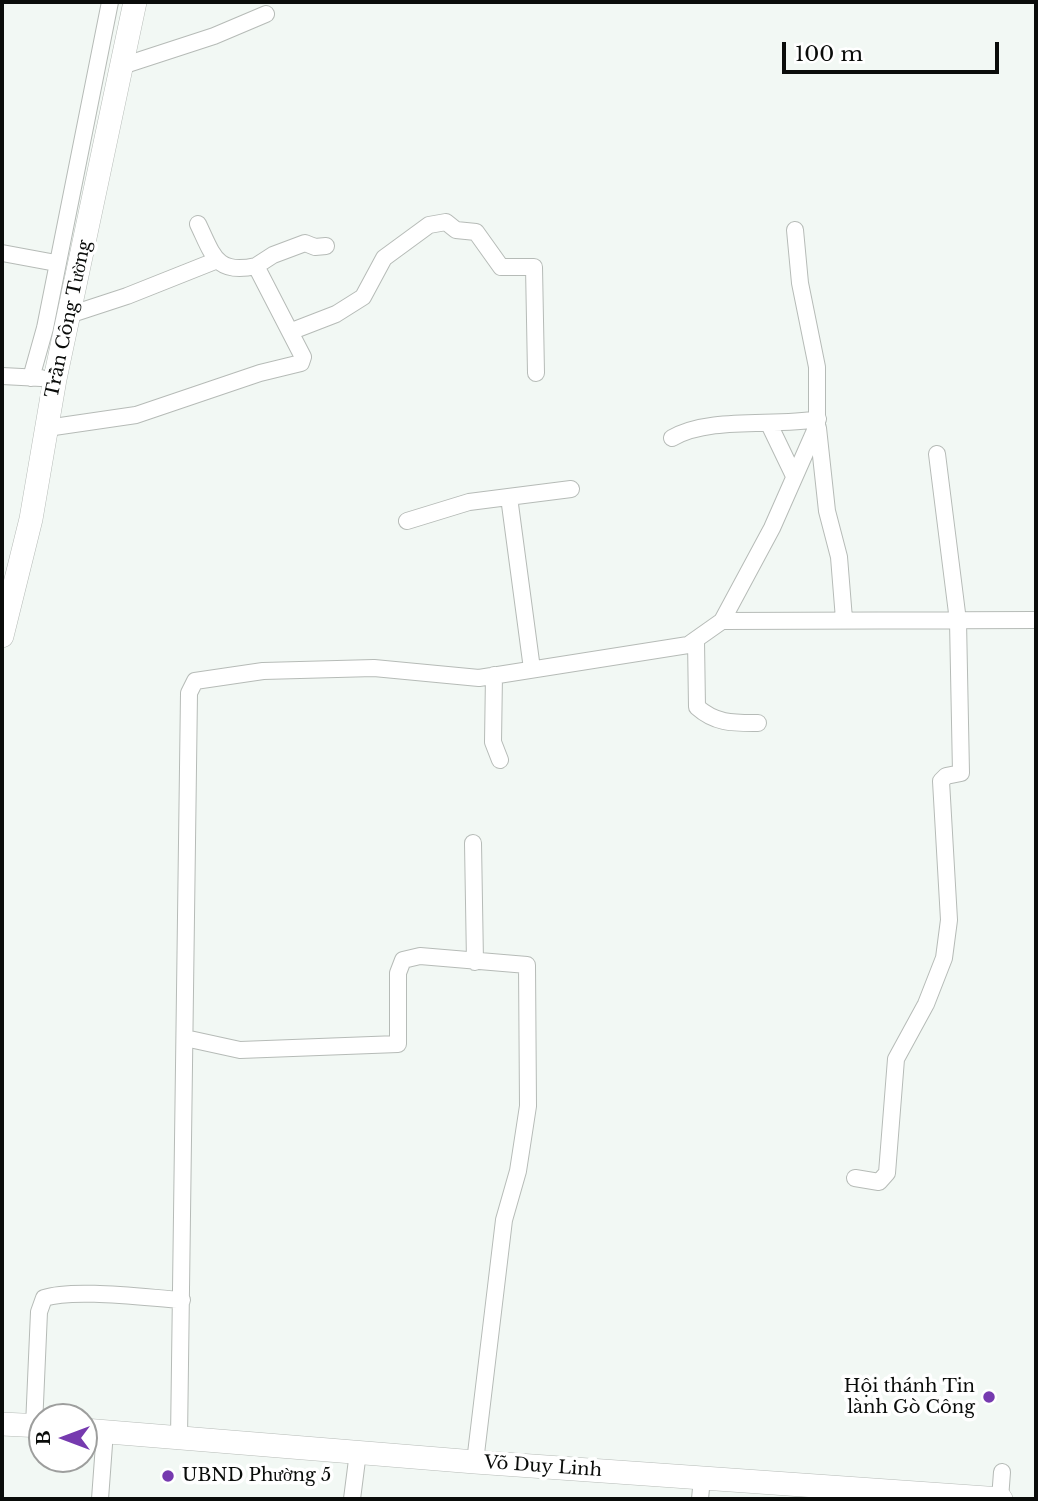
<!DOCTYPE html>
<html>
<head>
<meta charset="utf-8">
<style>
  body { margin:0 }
  #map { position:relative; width:1038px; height:1501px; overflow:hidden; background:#f2f8f4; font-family:"Libre Baskerville",serif }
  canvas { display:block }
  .frame { position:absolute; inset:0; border:4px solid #0a0c0a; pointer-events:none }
  .north { position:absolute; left:28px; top:1403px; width:70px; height:70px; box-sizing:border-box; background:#fff; border:2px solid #9d9e9d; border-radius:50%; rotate:270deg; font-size:19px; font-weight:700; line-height:28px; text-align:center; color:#0a0c0a }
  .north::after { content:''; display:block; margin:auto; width:24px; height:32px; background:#763aaf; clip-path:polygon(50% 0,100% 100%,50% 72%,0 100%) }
  .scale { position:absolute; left:782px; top:42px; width:217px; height:32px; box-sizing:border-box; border:4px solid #0a0c0a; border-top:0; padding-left:9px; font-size:21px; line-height:24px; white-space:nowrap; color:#0a0c0a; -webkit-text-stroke:5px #fff; paint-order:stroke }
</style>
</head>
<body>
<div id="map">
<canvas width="1038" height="1501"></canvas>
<div class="frame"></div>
<div class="north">B</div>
<div class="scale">100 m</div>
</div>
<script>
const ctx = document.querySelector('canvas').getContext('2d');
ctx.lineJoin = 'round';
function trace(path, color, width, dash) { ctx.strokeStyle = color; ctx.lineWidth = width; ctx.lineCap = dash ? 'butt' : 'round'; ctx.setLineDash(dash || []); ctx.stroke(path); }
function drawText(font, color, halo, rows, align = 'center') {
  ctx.font = font + ' "Libre Baskerville",serif'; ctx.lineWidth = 7; ctx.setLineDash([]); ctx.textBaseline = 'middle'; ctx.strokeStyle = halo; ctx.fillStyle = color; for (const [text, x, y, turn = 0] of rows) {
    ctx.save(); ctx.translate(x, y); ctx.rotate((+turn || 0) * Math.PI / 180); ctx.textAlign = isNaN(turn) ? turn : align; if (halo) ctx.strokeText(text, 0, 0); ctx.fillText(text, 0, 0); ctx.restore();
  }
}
const street = new Path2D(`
  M 122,66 L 214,36 L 266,14
  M 2,253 L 56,263
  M 256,266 L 273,255 L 305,243 L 315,247 L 326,246
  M 69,315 L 127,296 L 215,261
  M 292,331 L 336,314 L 363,297 L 384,258 L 429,225 L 446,222 L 456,230 L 476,232 L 501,267 L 534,267 L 536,373
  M 2,376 L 41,378
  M 31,378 L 45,328 L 110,2
  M 769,424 L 794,476
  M 47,428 L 136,415 L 260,373 L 301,363 L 303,357 L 256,266 C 216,275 213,255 198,224
  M 818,428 L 827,511 L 839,557 L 844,619
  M 672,438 C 710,416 774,427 818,419
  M 509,497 L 532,669
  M 407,521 L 469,502 L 571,489
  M 722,621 L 772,528 L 817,426 L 817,367 L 800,283 L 795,230
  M 696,641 L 697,707 C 716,724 734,723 758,723
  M 494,675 L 493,742 L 500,760
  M 473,843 L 475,962
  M 185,1038 L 240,1050 L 398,1044 L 398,973 L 403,960 L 420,956 L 527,965 L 528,1106 L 518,1171 L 504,1220 L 475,1462
  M 855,1178 L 879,1182 L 887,1173 L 896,1059 L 926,1004 L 944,958 L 949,920 L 941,781 L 946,776 L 961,773 L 958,621 L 937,454
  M 34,1426 L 39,1312 L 44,1298 C 74,1288 148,1298 182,1300
  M 179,1438 L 189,693 L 195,681 L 263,671 L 374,668 L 479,678 L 688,645 L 722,621 L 1036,620
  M 100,1499 L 105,1431
  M 352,1499 L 358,1452
  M 700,1499 L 702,1478
  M 1000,1499 L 1002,1472`);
const secondary = new Path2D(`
  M 2,636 L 31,519 L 55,379 L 135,2
  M 2,1424 L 42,1426
  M 84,1430 L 475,1462 L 1001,1499`);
const markers = [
  [989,1397,7,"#763aaf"],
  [168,1476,7,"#763aaf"]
];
const streetNames = [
  ["Trần Công Tường",69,319,-78],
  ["Võ Duy Linh",543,1467,4]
];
const poiNames = [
  ["Hội thánh Tin",975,1387],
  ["lành Gò Công",975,1408],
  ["UBND Phường 5",182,1476,"left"]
];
trace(street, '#b6bbb7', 18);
trace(secondary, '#b6bbb7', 24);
trace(street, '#fff', 16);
trace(secondary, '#fff', 23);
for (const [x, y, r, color] of markers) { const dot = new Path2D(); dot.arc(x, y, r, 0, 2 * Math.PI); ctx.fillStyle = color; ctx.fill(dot); trace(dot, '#fff', 2.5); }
drawText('18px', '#0a0c0a', '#fff', streetNames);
drawText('18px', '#0a0c0a', '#fff', poiNames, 'right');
</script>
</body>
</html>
